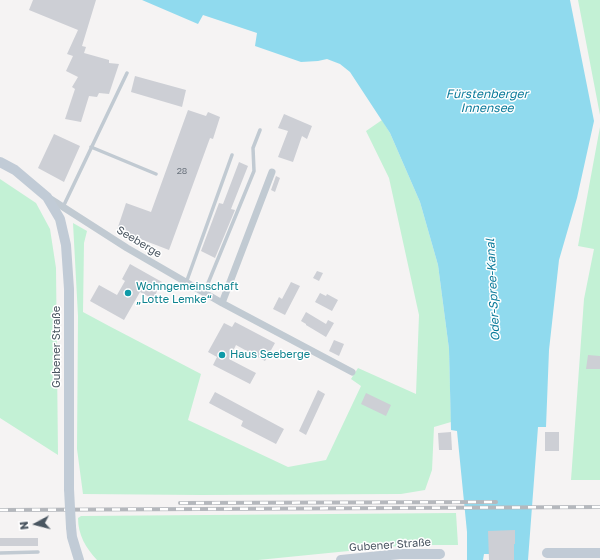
<!DOCTYPE html>
<html>
<head>
<meta charset="utf-8">
<style>
  body { margin:0 }
  #map { position:relative; width:600px; height:560px; overflow:hidden; background:#f5f3f3; font-family:"Golos Text",sans-serif }
  canvas { display:block }
  .north { position:absolute; left:16px; top:504px; width:40px; height:40px; -webkit-text-stroke:3px #fff; paint-order:stroke; rotate:263deg; font-size:11px; font-weight:700; line-height:16px; text-align:center; color:#4a5661 }
  .north::after { content:''; display:block; margin:auto; width:14px; height:18px; background:#4a5661; clip-path:polygon(50% 0,100% 100%,50% 72%,0 100%) }
</style>
</head>
<body>
<div id="map">
<canvas width="600" height="560"></canvas>
<div class="north">N</div>
</div>
<script>
const ctx = document.querySelector('canvas').getContext('2d');
ctx.lineJoin = 'round';
function fillPath(path, color) { ctx.fillStyle = color; ctx.fill(path, 'evenodd'); }
function trace(path, color, width, dash) { ctx.strokeStyle = color; ctx.lineWidth = width; ctx.lineCap = dash ? 'butt' : 'round'; ctx.setLineDash(dash || []); ctx.stroke(path); }
function drawText(font, color, halo, rows, align = 'center') {
  ctx.font = font + ' "Golos Text",sans-serif'; ctx.lineWidth = 3; ctx.setLineDash([]); ctx.textBaseline = 'middle'; ctx.strokeStyle = halo; ctx.fillStyle = color; for (const [text, x, y, turn = 0] of rows) {
    ctx.save(); ctx.translate(x, y); ctx.rotate((+turn || 0) * Math.PI / 180); ctx.textAlign = isNaN(turn) ? turn : align; if (halo) ctx.strokeText(text, 0, 0); ctx.fillText(text, 0, 0); ctx.restore();
  }
}
const green = new Path2D(`
  M 578,0 L 600,0 L 600,115 Z
  M 382,120 L 390,133 L 420,202 L 438,265 L 449,349 L 451,422 L 434,427 L 432,470 L 425,490 L 401,494 L 201,495 L 83,494 L 77,449 L 78,316 L 73,223 L 87,231 L 84,243 L 83,312 L 109,326 L 201,374 L 188,420 L 288,467 L 326,460 L 361,386 L 351,379 L 358,368 L 416,394 L 419,315 L 389,178 L 366,131 Z
  M 600,127 L 600,480 L 571,480 L 584,299 L 594,249 L 578,246 Z
  M 0,179 L 36,203 L 50,229 L 56,268 L 58,455 L 0,418 Z
  M 456,513 L 458,545 L 409,545 L 258,560 L 97,560 C 86,548 78,535 78,518 L 81,516 Z`);
const water = new Path2D(`
  M 142,0 L 570,0 L 594,121 L 577,198 L 559,260 L 549,350 L 546,427 L 538,427 L 528,560 L 514,560 L 514,554 L 484,554 L 483,560 L 467,560 L 467,532 L 457,431 L 451,430 L 449,349 L 438,265 L 420,202 L 390,133 L 350,72 L 340,64 L 327,59 L 318,61 L 301,62 L 255,46 L 257,33 L 203,15 L 198,24 Z`);
const building = new Path2D(`
  M 33,0 L 96,0 L 82,46 L 86,47 L 84,53 L 109,60 L 109,63 L 119,64 L 109,94 L 99,93 L 97,97 L 89,96 L 81,122 L 65,119 L 75,89 L 72,87 L 78,77 L 66,71 L 73,56 L 67,54 L 78,30 L 29,10 Z
  M 135,76 L 186,90 L 182,107 L 131,92 Z
  M 188,110 L 206,116 L 208,112 L 220,117 L 213,139 L 210,138 L 169,250 L 117,230 L 126,203 L 151,212 Z
  M 284,114 L 312,126 L 307,139 L 302,136 L 293,162 L 278,157 L 288,131 L 278,128 Z
  M 54,134 L 80,146 L 64,182 L 38,168 Z
  M 239,162 L 248,166 L 231,209 L 235,210 L 215,258 L 201,251 L 219,203 L 223,204 Z
  M 276,176 L 280,178 L 275,192 L 271,190 Z
  M 130,264 L 162,282 L 153,299 L 140,292 L 124,320 L 90,301 L 99,285 L 117,295 L 125,281 L 122,279 Z
  M 317,271 L 323,273 L 319,281 L 313,278 Z
  M 291,282 L 300,286 L 285,315 L 273,309 L 279,297 L 282,299 Z
  M 320,293 L 326,296 L 327,294 L 338,300 L 332,311 L 315,302 Z
  M 306,312 L 326,324 L 328,320 L 334,323 L 326,337 L 306,325 L 306,324 L 301,321 Z
  M 235,322 L 275,343 L 265,361 L 236,345 L 229,359 L 256,373 L 250,384 L 213,365 L 217,357 L 208,352 L 224,323 L 232,327 Z
  M 334,340 L 344,344 L 339,356 L 329,351 Z
  M 588,355 L 600,356 L 600,369 L 586,369 Z
  M 318,390 L 325,394 L 306,435 L 299,431 Z
  M 215,392 L 284,429 L 276,444 L 241,426 L 243,421 L 209,403 Z
  M 366,393 L 391,405 L 386,416 L 361,404 Z
  M 451,432 L 452,450 L 439,450 L 438,433 Z
  M 545,432 L 559,432 L 559,451 L 545,451 Z
  M 515,530 L 515,544 L 514,544 L 514,560 L 489,560 L 488,531 Z
  M 0,538 L 38,538 L 38,546 L 0,546 Z`);
const service = new Path2D(`
  M 91,147 L 156,174
  M 63,207 L 127,73
  M 186,283 L 232,155
  M 204,293 L 254,171 L 253,148 L 260,130
  M 0,553 L 38,552`);
const minor = new Path2D(`
  M 49,198 L 127,248 L 222,303 L 352,372
  M 222,303 L 272,172`);
const secondary = new Path2D(`
  M 0,162 L 15,170 L 47,197 L 60,219 L 66,245 L 69,289 L 69,489
  M 71,527 L 72,537 L 79,560
  M 547,553 L 600,553
  M 341,560 L 400,554 L 440,554`);
const rail = new Path2D(`
  M 180,503 L 496,502
  M 0,510 L 600,507`);
const secondaryBridge = new Path2D(`
  M 69,489 L 71,527`);
const markers = [
  [128,293,4,"#0f9aa8"],
  [222,355,4,"#0f9aa8"]
];
const numberNames = [
  ["28",182,171]
];
const streetNames = [
  ["Seeberge",139,242,31],
  ["Gubener Straße",57,347,-90],
  ["Gubener Straße",390,545,-4]
];
const cultureNames = [
  ["Wohngemeinschaft",136,287],
  ["„Lotte Lemke“",136,300],
  ["Haus Seeberge",230,355]
];
const waterNames = [
  ["Fürstenberger",487,94],
  ["Innensee",487,108],
  ["Oder-Spree-Kanal",493,290,-93]
];
fillPath(green, '#c3f1d5');
fillPath(water, '#90daee');
fillPath(building, '#cdcfd5');
trace(service, '#c1cad2', 3.5);
trace(minor, '#c1cad2', 7);
trace(secondary, '#c1cbd6', 10);
trace(rail, '#b5b8bd', 4);
trace(rail, '#fff', 2.5, [8]);
trace(secondaryBridge, '#c1cbd6', 10);
for (const [x, y, r, color] of markers) { const dot = new Path2D(); dot.arc(x, y, r, 0, 2 * Math.PI); ctx.fillStyle = color; ctx.fill(dot); trace(dot, '#fff', 1.5); }
drawText('9px', '#6b747e', null, numberNames);
drawText('11px', '#4a5661', '#fff', streetNames);
drawText('11px', '#0d838f', '#fff', cultureNames, 'left');
drawText('italic 12px', '#0c7c9b', '#fff', waterNames);
</script>
</body>
</html>
